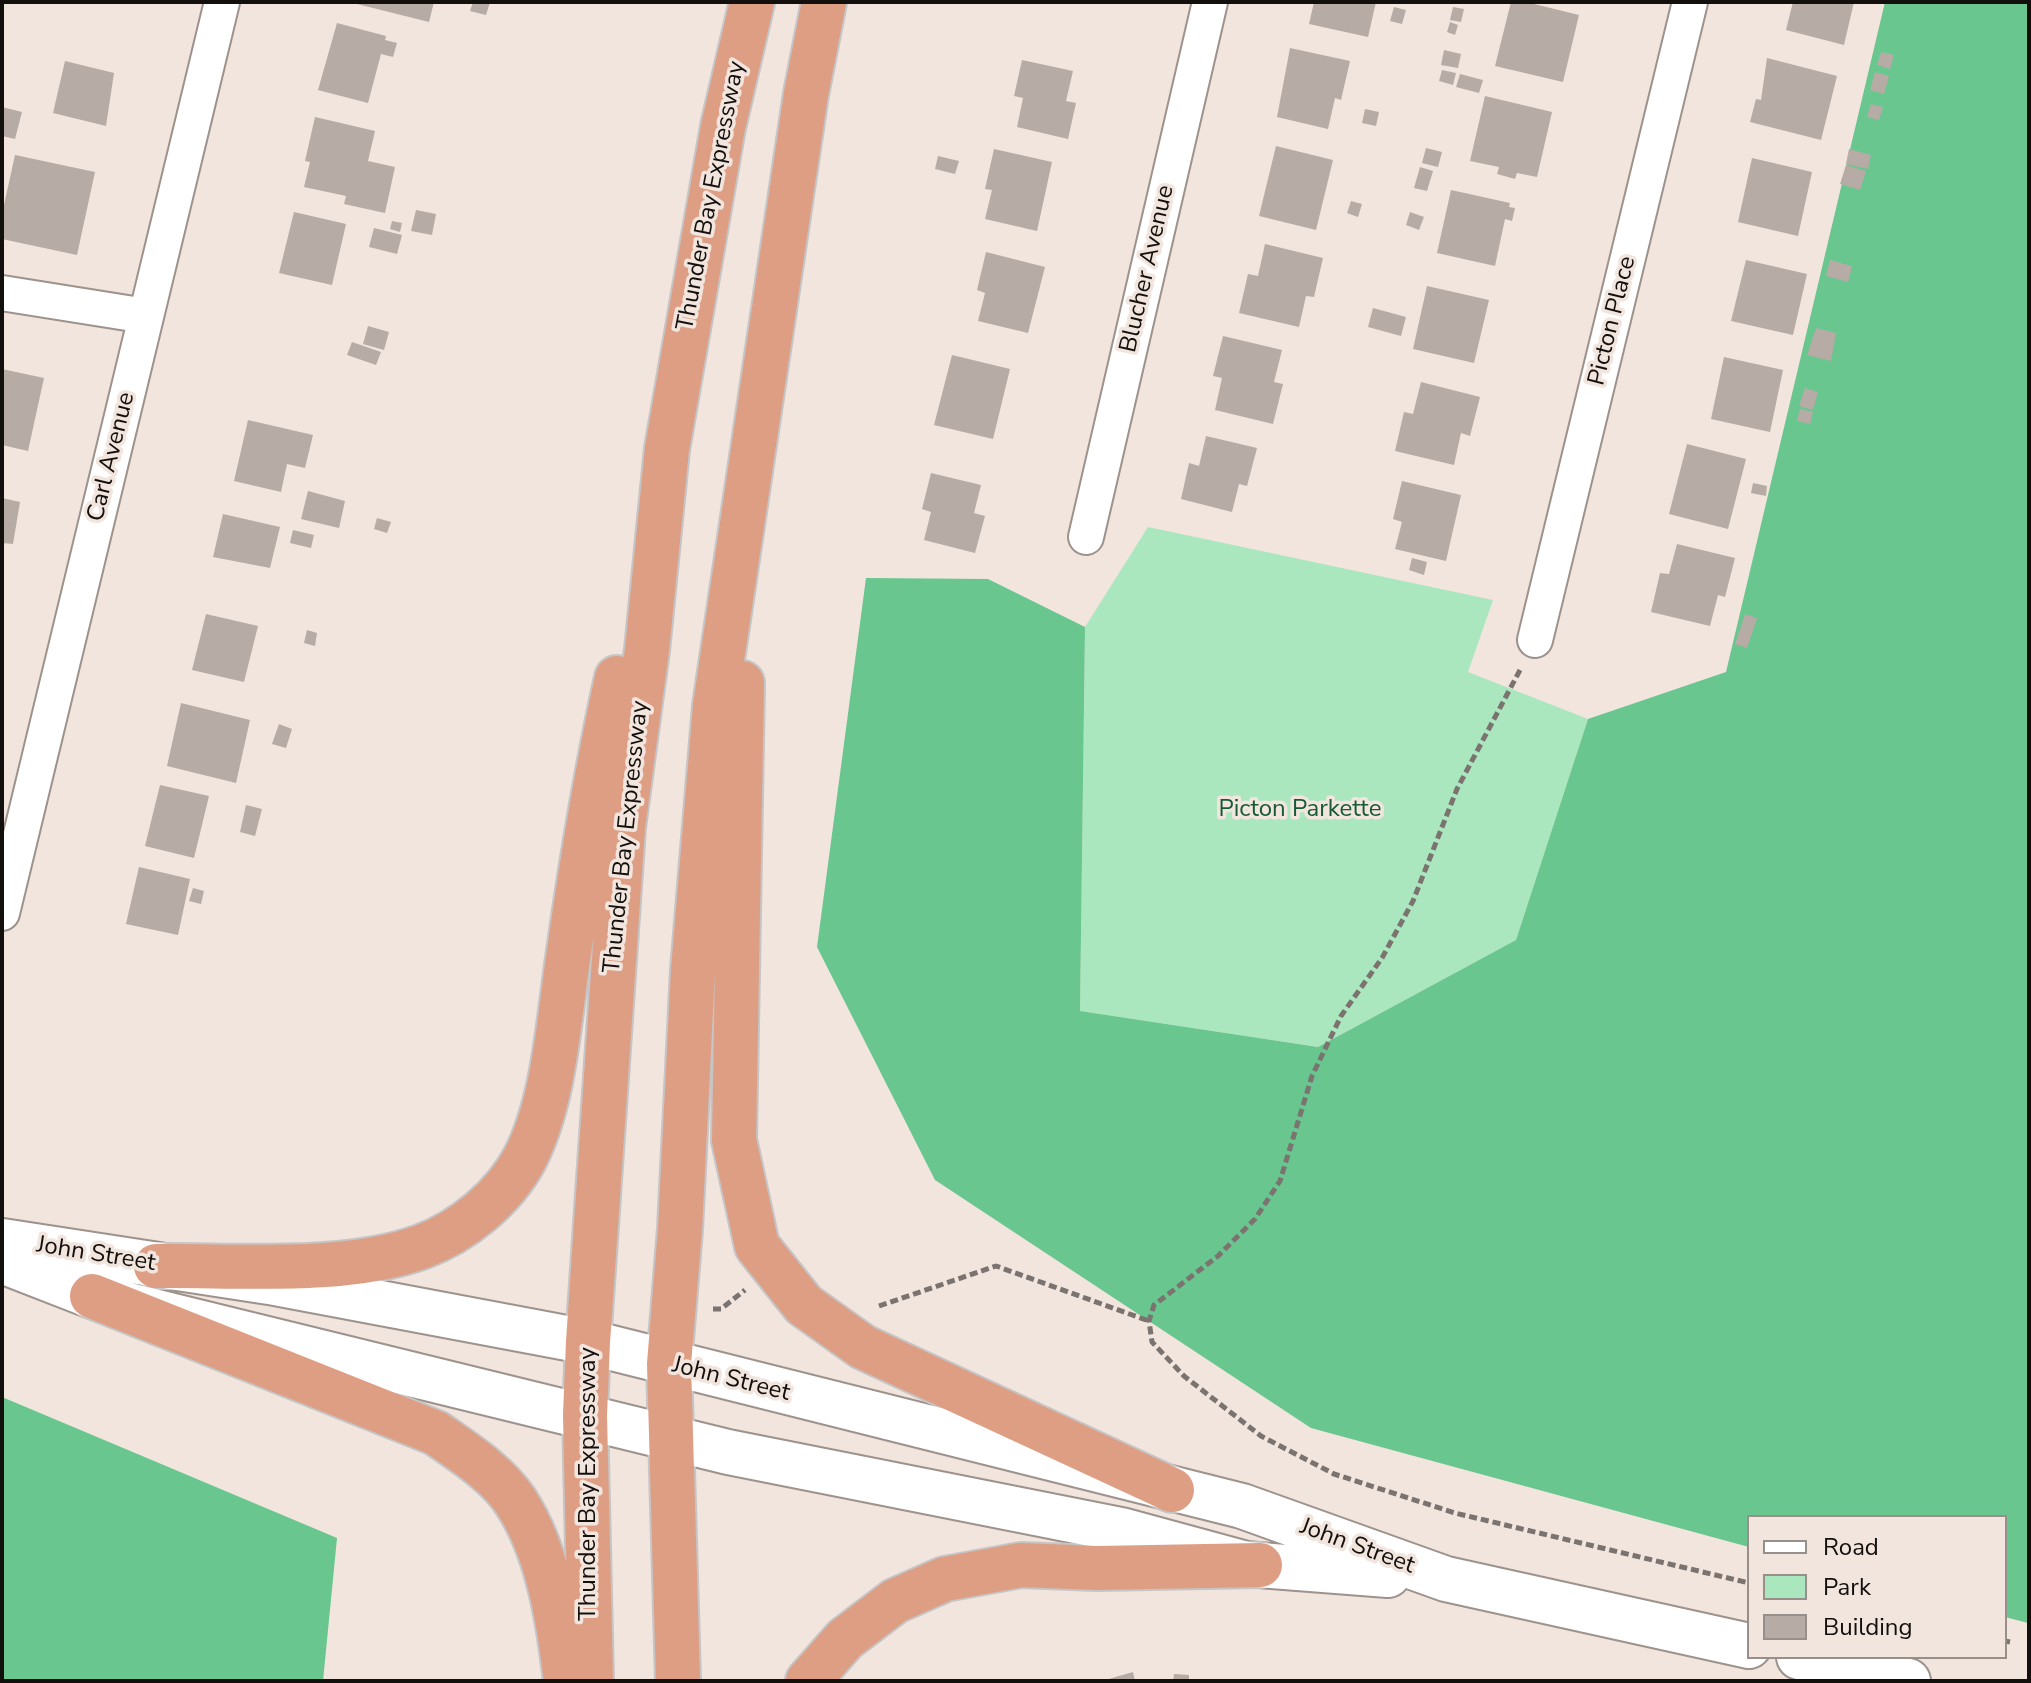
<!DOCTYPE html>
<html>
<head>
<meta charset="utf-8">
<style>
  body { margin:0 }
  #map { position:relative; width:2031px; height:1683px; overflow:hidden; background:#f1e5de; font-family:"Nunito Sans",sans-serif }
  canvas { display:block }
  .frame { position:absolute; inset:0; border:4px solid #130f0d; pointer-events:none }
  .legend { position:absolute; left:1747px; top:1515px; width:260px; height:144px; box-sizing:border-box; background:#f1e5de; border:2px solid #988f8a; margin:0; padding:10px 14px; list-style:none; font-size:24px; color:#130f0d }
  .legend li { display:flex; align-items:center; gap:16px; height:40px }
  .legend b { width:40px; border:2px solid #988f8a }
</style>
</head>
<body>
<div id="map">
<canvas width="2031" height="1683"></canvas>
<div class="frame"></div>
<ul class="legend">
<li><b style="height:10px;background:#fff"></b>Road</li>
<li><b style="height:22px;background:#aae7bf"></b>Park</li>
<li><b style="height:22px;background:#b7aba5"></b>Building</li>
</ul>
</div>
<script>
const ctx = document.querySelector('canvas').getContext('2d');
ctx.lineJoin = 'round';
function fillPath(path, color) { ctx.fillStyle = color; ctx.fill(path, 'evenodd'); }
function trace(path, color, width, dash) { ctx.strokeStyle = color; ctx.lineWidth = width; ctx.lineCap = dash ? 'butt' : 'round'; ctx.setLineDash(dash || []); ctx.stroke(path); }
function drawText(font, color, halo, rows, align = 'center') {
  ctx.font = font + ' "Nunito Sans",sans-serif'; ctx.lineWidth = 7; ctx.setLineDash([]); ctx.textBaseline = 'middle'; ctx.strokeStyle = halo; ctx.fillStyle = color; for (const [text, x, y, turn = 0] of rows) {
    ctx.save(); ctx.translate(x, y); ctx.rotate((+turn || 0) * Math.PI / 180); ctx.textAlign = isNaN(turn) ? turn : align; if (halo) ctx.strokeText(text, 0, 0); ctx.fillText(text, 0, 0); ctx.restore();
  }
}
const green = new Path2D(`
  M 1148,527 L 1493,600 L 1468,672 L 1588,719 L 1516,940 L 1318,1047 L 1080,1011 L 1085,627 Z`);
const forest = new Path2D(`
  M 1885,2 L 2029,2 L 2028,1623 L 2005,1617 L 2005,1517 L 1749,1517 L 1749,1547 L 1311,1428 L 935,1180 L 817,947 L 866,578 L 988,579 L 1085,627 L 1080,1011 L 1318,1047 L 1516,940 L 1588,719 L 1726,672 Z
  M 2,1397 L 337,1538 L 323,1681 L 2,1681 Z`);
const building = new Path2D(`
  M 349,2 L 434,2 L 429,22 Z
  M 473,2 L 490,2 L 486,15 L 470,11 Z
  M 1314,2 L 1376,2 L 1368,37 L 1309,24 Z
  M 1511,2 L 1526,2 L 1579,15 L 1563,82 L 1495,66 Z
  M 1793,2 L 1854,2 L 1844,45 L 1786,30 Z
  M 1394,7 L 1406,10 L 1402,24 L 1390,21 Z
  M 1453,7 L 1464,9 L 1461,22 L 1450,20 Z
  M 1450,22 L 1458,25 L 1455,35 L 1447,32 Z
  M 337,23 L 386,36 L 385,40 L 397,43 L 393,57 L 381,54 L 368,103 L 318,90 Z
  M 1290,48 L 1350,61 L 1341,100 L 1335,98 L 1328,129 L 1277,117 Z
  M 1444,50 L 1461,54 L 1458,68 L 1441,65 Z
  M 1881,52 L 1894,55 L 1890,69 L 1877,65 Z
  M 1767,58 L 1837,76 L 1821,140 L 1750,122 L 1756,99 L 1761,100 Z
  M 1022,60 L 1073,71 L 1066,101 L 1076,103 L 1068,139 L 1017,127 L 1023,98 L 1014,96 Z
  M 65,61 L 114,73 L 106,126 L 53,113 Z
  M 1442,70 L 1456,73 L 1453,85 L 1439,81 Z
  M 1875,72 L 1889,76 L 1884,94 L 1870,90 Z
  M 1460,74 L 1483,80 L 1479,93 L 1456,87 Z
  M 1485,96 L 1552,112 L 1537,177 L 1517,173 L 1515,179 L 1497,174 L 1499,167 L 1470,161 Z
  M 1871,104 L 1883,107 L 1879,120 L 1867,117 Z
  M 2,107 L 22,112 L 15,139 L 2,136 Z
  M 1365,109 L 1379,112 L 1376,126 L 1362,123 Z
  M 315,117 L 375,131 L 368,161 L 395,167 L 385,213 L 344,204 L 346,196 L 304,187 L 310,162 L 305,161 Z
  M 1276,146 L 1333,160 L 1316,230 L 1259,216 Z
  M 1426,148 L 1442,152 L 1438,167 L 1422,163 Z
  M 994,149 L 1052,162 L 1037,231 L 985,219 L 992,190 L 985,189 Z
  M 1849,149 L 1871,155 L 1868,169 L 1846,164 Z
  M 15,155 L 95,172 L 77,255 L 2,239 L 2,214 Z
  M 938,156 L 959,161 L 955,174 L 935,169 Z
  M 1752,158 L 1812,172 L 1798,236 L 1738,222 Z
  M 1846,165 L 1866,171 L 1860,190 L 1840,184 Z
  M 1420,167 L 1433,171 L 1427,191 L 1414,188 Z
  M 1451,190 L 1510,203 L 1509,207 L 1515,208 L 1512,221 L 1505,219 L 1495,266 L 1437,253 Z
  M 1351,201 L 1362,204 L 1358,217 L 1347,213 Z
  M 416,210 L 436,214 L 432,235 L 411,231 Z
  M 294,212 L 346,224 L 332,285 L 279,273 Z
  M 1410,212 L 1424,217 L 1419,230 L 1406,225 Z
  M 392,221 L 402,223 L 400,232 L 390,229 Z
  M 374,228 L 402,235 L 397,254 L 369,247 Z
  M 1265,244 L 1323,258 L 1314,297 L 1306,296 L 1299,327 L 1239,313 L 1248,274 L 1258,276 Z
  M 986,252 L 1045,267 L 1028,333 L 978,321 L 985,293 L 977,290 Z
  M 1746,260 L 1807,274 L 1793,335 L 1731,321 Z
  M 1830,260 L 1852,266 L 1848,282 L 1826,276 Z
  M 1427,286 L 1489,300 L 1474,363 L 1413,349 Z
  M 1373,308 L 1406,317 L 1401,336 L 1368,327 Z
  M 368,326 L 389,332 L 384,350 L 363,344 Z
  M 1816,328 L 1836,333 L 1831,361 L 1807,355 Z
  M 1223,336 L 1282,350 L 1274,382 L 1283,384 L 1273,424 L 1215,410 L 1222,378 L 1213,376 Z
  M 352,342 L 381,352 L 376,365 L 347,355 Z
  M 952,355 L 1010,369 L 993,439 L 934,425 Z
  M 1724,357 L 1783,370 L 1770,432 L 1711,419 Z
  M 2,369 L 44,378 L 28,451 L 2,445 Z
  M 1421,382 L 1480,397 L 1470,436 L 1461,433 L 1454,465 L 1395,451 L 1404,412 L 1413,414 Z
  M 1805,388 L 1818,392 L 1813,410 L 1799,406 Z
  M 1800,409 L 1813,412 L 1810,424 L 1797,421 Z
  M 248,420 L 313,435 L 305,468 L 287,464 L 281,492 L 234,481 Z
  M 1206,436 L 1257,448 L 1247,486 L 1239,484 L 1232,512 L 1181,499 L 1189,463 L 1199,466 Z
  M 1687,444 L 1746,459 L 1728,529 L 1669,514 Z
  M 931,473 L 981,485 L 974,513 L 985,516 L 975,553 L 924,540 L 931,512 L 922,509 Z
  M 1402,481 L 1461,495 L 1446,561 L 1395,549 L 1402,522 L 1393,519 Z
  M 1753,483 L 1767,486 L 1766,496 L 1751,493 Z
  M 308,491 L 345,501 L 339,528 L 301,519 Z
  M 2,498 L 20,502 L 13,544 L 2,543 Z
  M 223,514 L 280,527 L 270,568 L 213,557 Z
  M 377,518 L 391,522 L 387,533 L 374,529 Z
  M 293,530 L 314,535 L 311,548 L 290,543 Z
  M 1677,544 L 1735,558 L 1725,597 L 1718,595 L 1710,626 L 1651,612 L 1660,573 L 1669,574 Z
  M 1412,558 L 1427,562 L 1424,575 L 1409,570 Z
  M 206,614 L 258,626 L 244,682 L 192,670 Z
  M 1745,614 L 1757,618 L 1747,648 L 1735,644 Z
  M 307,630 L 317,633 L 315,646 L 304,643 Z
  M 181,703 L 250,720 L 236,783 L 167,766 Z
  M 279,724 L 292,729 L 286,748 L 272,744 Z
  M 160,785 L 209,796 L 194,858 L 145,846 Z
  M 246,805 L 262,809 L 255,836 L 240,832 Z
  M 139,867 L 190,879 L 178,935 L 126,924 Z
  M 193,888 L 204,891 L 201,904 L 189,901 Z
  M 1133,1672 L 1135,1681 L 1105,1681 L 1105,1680 Z
  M 1174,1674 L 1189,1675 L 1189,1681 L 1173,1681 Z`);
const path = new Path2D(`
  M 1520,670 L 1457,789 L 1413,901 L 1382,958 L 1341,1016 L 1312,1076 L 1280,1181 L 1255,1219 L 1218,1256 L 1154,1305 L 1149,1321 L 1152,1342 L 1184,1376 L 1261,1436 L 1334,1474 L 1455,1513 L 1749,1583
  M 879,1306 L 996,1266 L 1149,1321
  M 713,1309 L 721,1309 L 745,1290
  M 2005,1641 L 2010,1642`);
const minor = new Path2D(`
  M 2,293 L 146,316
  M 1086,537 L 1210,2
  M 1535,640 L 1690,2
  M 2,913 L 222,2`);
const secondary = new Path2D(`
  M 2,1241 L 269,1282 L 588,1342 L 1242,1506 L 1446,1579 L 1749,1646
  M 2,1261 L 92,1296 L 728,1452 L 1121,1530 L 1246,1564 L 1388,1575
  M 1799,1657 L 1908,1681`);
const trunk = new Path2D(`
  M 742,683 L 734,1140 L 757,1246 L 804,1305 L 863,1347 L 1172,1490
  M 156,1266 C 238,1265 344,1275 421,1247 C 462,1232 504,1198 525,1158 C 555,1100 559,1016 569,952 C 582,859 597,769 617,678
  M 92,1296 L 436,1433 C 463,1452 497,1473 516,1502 C 549,1553 559,1622 566,1681
  M 591,1681 L 585,1415 L 588,1342 L 623,827 L 647,650 L 667,449 L 723,127 L 752,2
  M 678,1681 L 669,1364 L 680,1229 L 693,970 L 715,706 L 806,94 L 824,2
  M 808,1681 L 845,1639 L 895,1601 L 945,1579 L 1021,1565 L 1097,1568 L 1260,1565`);
const streetNames = [
  ["Thunder Bay Expressway",712,196,-79],
  ["Blucher Avenue",1148,269,-77],
  ["Picton Place",1613,321,-76],
  ["Carl Avenue",112,457,-76],
  ["Thunder Bay Expressway",627,837,-84],
  ["John Street",96,1255,9],
  ["John Street",731,1380,14],
  ["Thunder Bay Expressway",589,1484,-90],
  ["John Street",1357,1547,20]
];
const parkNames = [
  ["Picton Parkette",1300,810]
];
fillPath(green, '#aae7bf');
fillPath(forest, '#68c68e');
fillPath(building, '#b7aba5');
trace(minor, '#9d928c', 38);
trace(secondary, '#9d928c', 48);
trace(trunk, '#c6c5c5', 48);
trace(path, '#7b736f', 5, [8, 4]);
trace(minor, '#fff', 34);
trace(secondary, '#fff', 44);
trace(trunk, '#de9e84', 44);
drawText('24px', '#130f0d', '#f1e5de', streetNames);
drawText('24px', '#145a36', '#f1e5de', parkNames);
</script>
</body>
</html>
